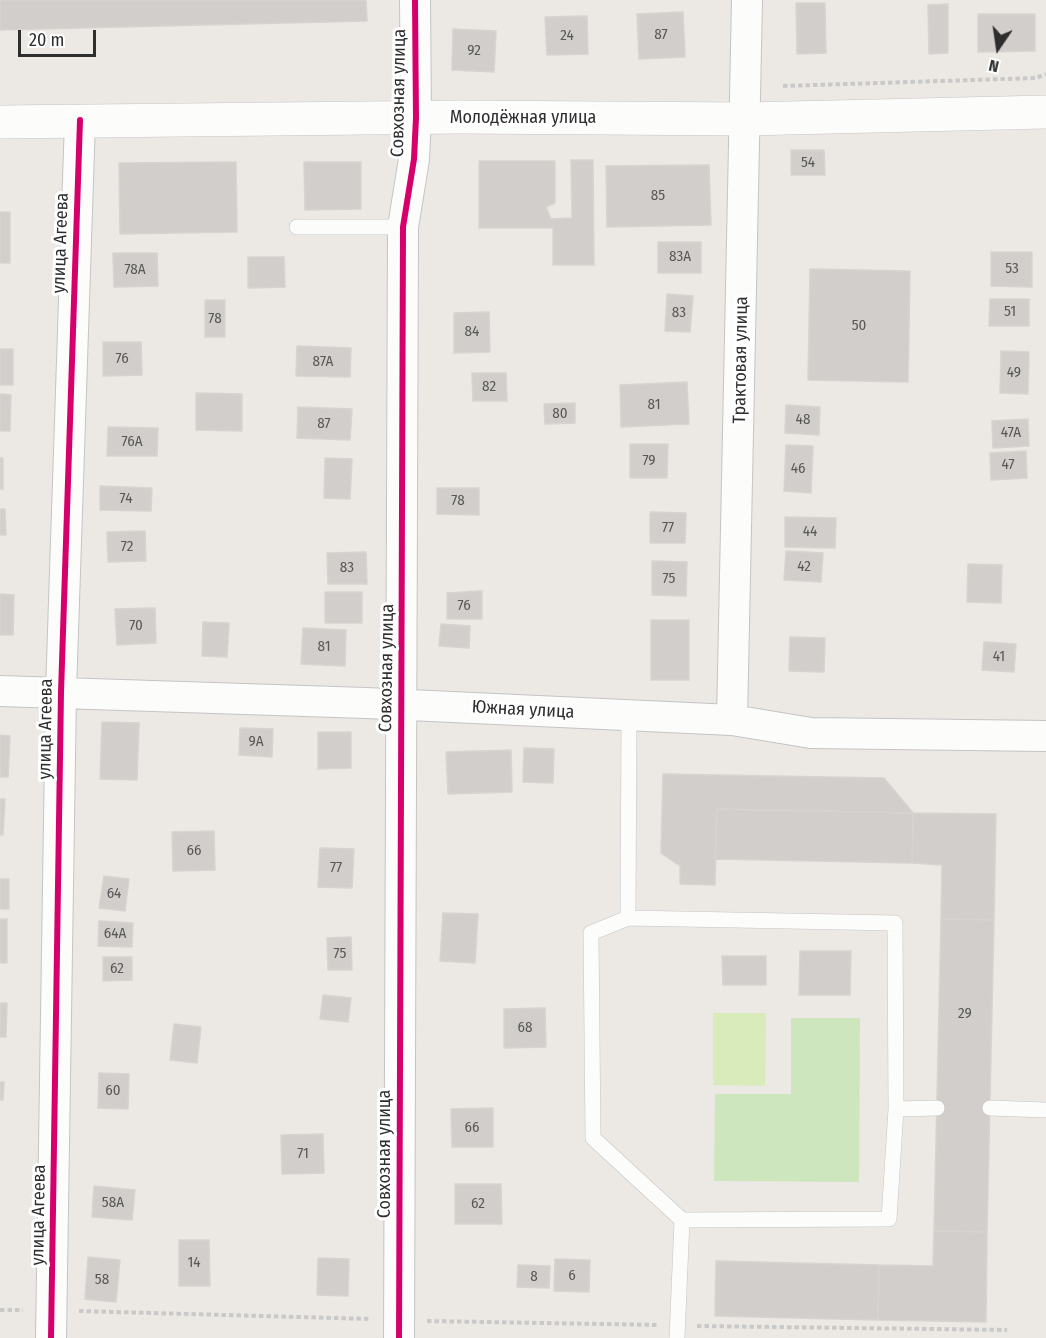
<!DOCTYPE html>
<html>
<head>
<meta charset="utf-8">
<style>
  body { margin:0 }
  #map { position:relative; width:1046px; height:1338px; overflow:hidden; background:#ece8e4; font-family:"Fira Sans Condensed",sans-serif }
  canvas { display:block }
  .north { position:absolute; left:968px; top:18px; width:60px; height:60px; -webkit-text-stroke:4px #fff; paint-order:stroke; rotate:193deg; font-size:16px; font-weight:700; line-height:24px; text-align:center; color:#2e2e2e }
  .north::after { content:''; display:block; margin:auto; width:21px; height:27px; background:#2e2e2e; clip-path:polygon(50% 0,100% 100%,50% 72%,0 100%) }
  .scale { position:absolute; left:18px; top:30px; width:78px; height:27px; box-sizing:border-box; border:3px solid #2e2e2e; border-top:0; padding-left:8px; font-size:18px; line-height:21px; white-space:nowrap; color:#2e2e2e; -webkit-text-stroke:4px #fff; paint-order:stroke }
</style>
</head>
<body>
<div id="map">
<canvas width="1046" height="1338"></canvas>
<div class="north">N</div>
<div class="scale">20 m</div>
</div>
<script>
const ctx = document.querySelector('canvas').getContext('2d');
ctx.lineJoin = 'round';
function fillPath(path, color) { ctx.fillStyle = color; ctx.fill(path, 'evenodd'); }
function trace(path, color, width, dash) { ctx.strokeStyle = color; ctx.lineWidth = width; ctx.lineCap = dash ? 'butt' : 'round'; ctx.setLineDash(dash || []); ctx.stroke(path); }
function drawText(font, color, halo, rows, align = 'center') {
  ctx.font = font + ' "Fira Sans Condensed",sans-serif'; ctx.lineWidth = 6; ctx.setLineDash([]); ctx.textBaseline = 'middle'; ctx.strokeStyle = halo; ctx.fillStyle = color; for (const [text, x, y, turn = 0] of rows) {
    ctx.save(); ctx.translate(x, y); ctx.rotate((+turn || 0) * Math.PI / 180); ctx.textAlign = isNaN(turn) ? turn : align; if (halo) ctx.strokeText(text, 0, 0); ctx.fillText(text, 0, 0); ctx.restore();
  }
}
const green = new Path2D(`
  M 791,1018 L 860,1018 L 859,1182 L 714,1181 L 715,1094 L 791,1094 Z`);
const pitch = new Path2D(`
  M 713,1013 L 766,1013 L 765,1086 L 713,1085 Z`);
const building = new Path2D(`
  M 0,0 L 366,0 L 367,21 L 0,30 Z
  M 796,3 L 825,3 L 826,53 L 797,54 Z
  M 948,4 L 948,53 L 929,54 L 928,5 Z
  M 683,12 L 685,57 L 639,59 L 637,14 Z
  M 978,14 L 1035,14 L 1035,51 L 978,52 Z
  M 587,16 L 588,54 L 547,55 L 545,17 Z
  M 453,29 L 496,31 L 494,72 L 452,70 Z
  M 791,150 L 824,150 L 825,175 L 791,175 Z
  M 571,160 L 593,160 L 594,265 L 553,265 L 553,228 L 479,228 L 479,161 L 555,161 L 555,203 L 546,207 L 551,219 L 572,218 Z
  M 236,162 L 237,232 L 120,234 L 119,163 Z
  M 304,162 L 361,162 L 361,209 L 305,210 Z
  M 709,165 L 711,225 L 607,227 L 606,166 Z
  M 0,212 L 10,212 L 10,263 L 0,263 Z
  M 658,242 L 701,242 L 701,273 L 658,273 Z
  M 991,252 L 1032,252 L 1032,287 L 991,286 Z
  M 113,253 L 157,253 L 158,286 L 114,287 Z
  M 248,257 L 284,257 L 285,287 L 248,288 Z
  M 810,269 L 910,271 L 908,382 L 808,380 Z
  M 667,294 L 693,296 L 690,332 L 665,331 Z
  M 990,299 L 1029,299 L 1029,326 L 989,326 Z
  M 205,300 L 225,300 L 225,337 L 205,337 Z
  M 489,312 L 490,352 L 454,353 L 454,313 Z
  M 103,342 L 141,342 L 142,375 L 103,376 Z
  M 297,346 L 351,348 L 350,377 L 296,376 Z
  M 0,349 L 13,349 L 13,385 L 0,385 Z
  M 1001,351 L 1029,352 L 1028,394 L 1000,393 Z
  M 472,373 L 506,373 L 507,401 L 473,401 Z
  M 687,382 L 689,424 L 621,427 L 620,385 Z
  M 196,393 L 242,394 L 242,431 L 196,430 Z
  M 0,394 L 11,395 L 10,431 L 0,431 Z
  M 575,403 L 575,423 L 545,424 L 544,404 Z
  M 786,405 L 820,407 L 819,435 L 785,433 Z
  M 298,407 L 352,409 L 350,440 L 297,438 Z
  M 1028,419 L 1029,446 L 993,448 L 992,421 Z
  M 108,427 L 158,428 L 157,456 L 107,456 Z
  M 630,444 L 668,444 L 667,478 L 630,478 Z
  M 786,445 L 813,446 L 811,493 L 784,491 Z
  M 1026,451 L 1027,478 L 991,480 L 990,453 Z
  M 0,458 L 3,458 L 3,489 L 0,489 Z
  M 325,458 L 352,459 L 350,499 L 324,498 Z
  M 100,486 L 152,488 L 151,511 L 100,510 Z
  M 437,488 L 479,488 L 479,515 L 437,514 Z
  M 0,509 L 5,509 L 6,535 L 0,535 Z
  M 650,512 L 686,513 L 685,543 L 650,543 Z
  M 785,517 L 836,518 L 835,548 L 785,547 Z
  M 145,531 L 146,561 L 108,562 L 107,532 Z
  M 786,551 L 823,553 L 821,582 L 784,580 Z
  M 366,552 L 367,584 L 328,584 L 327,553 Z
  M 652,561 L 687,562 L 686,596 L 652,595 Z
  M 968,564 L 1002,565 L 1001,603 L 967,602 Z
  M 482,591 L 482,619 L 447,619 L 447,593 Z
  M 325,592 L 362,592 L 362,623 L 325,623 Z
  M 0,594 L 14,595 L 13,635 L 0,635 Z
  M 155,608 L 156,643 L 117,645 L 115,609 Z
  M 651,620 L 689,620 L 689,680 L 651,680 Z
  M 203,622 L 229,623 L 227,657 L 202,656 Z
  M 441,624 L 470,626 L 469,648 L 439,646 Z
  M 303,628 L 346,630 L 345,666 L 301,664 Z
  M 790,637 L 825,638 L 824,672 L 789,671 Z
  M 984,642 L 1016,644 L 1014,672 L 982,670 Z
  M 102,722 L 139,723 L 137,780 L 100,779 Z
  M 240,728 L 273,729 L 272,757 L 239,755 Z
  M 318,732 L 351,732 L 351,768 L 318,769 Z
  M 0,735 L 10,736 L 8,777 L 0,777 Z
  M 524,748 L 554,749 L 553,783 L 523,782 Z
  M 511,750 L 512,792 L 448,794 L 446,752 Z
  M 663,774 L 884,778 L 913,813 L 717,809 L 715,885 L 680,884 L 680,866 L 661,853 Z
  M 0,799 L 5,799 L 3,835 L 0,835 Z
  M 717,809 L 913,813 L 912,863 L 715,859 Z
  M 913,813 L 996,814 L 994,920 L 941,919 L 942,865 L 912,863 Z
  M 214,831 L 215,870 L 173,871 L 172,832 Z
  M 320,848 L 354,849 L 352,888 L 318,887 Z
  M 104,876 L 129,879 L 125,911 L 99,908 Z
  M 0,879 L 9,879 L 9,909 L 0,909 Z
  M 443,913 L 478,914 L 475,963 L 440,961 Z
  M 0,919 L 7,919 L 7,963 L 0,963 Z
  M 941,919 L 994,920 L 987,1232 L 934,1231 Z
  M 99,921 L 133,923 L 132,947 L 98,946 Z
  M 351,937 L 352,970 L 328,970 L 327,938 Z
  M 800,951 L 851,951 L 850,995 L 799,995 Z
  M 722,956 L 766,956 L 766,985 L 723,985 Z
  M 103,957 L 132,957 L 132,980 L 103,981 Z
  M 323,995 L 351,998 L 348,1022 L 320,1019 Z
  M 0,1003 L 7,1003 L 6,1037 L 0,1037 Z
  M 545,1008 L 546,1047 L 504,1048 L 504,1009 Z
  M 174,1024 L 201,1027 L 197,1063 L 170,1060 Z
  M 99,1073 L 129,1074 L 128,1109 L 98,1108 Z
  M 0,1082 L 4,1082 L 3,1100 L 0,1100 Z
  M 493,1108 L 493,1147 L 452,1147 L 451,1109 Z
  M 323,1134 L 324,1173 L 282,1174 L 281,1135 Z
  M 455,1184 L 501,1184 L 502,1224 L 455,1224 Z
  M 94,1186 L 135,1190 L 132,1220 L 92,1217 Z
  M 934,1231 L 987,1232 L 986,1322 L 878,1320 L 879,1265 L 933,1266 Z
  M 179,1240 L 209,1240 L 210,1286 L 179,1286 Z
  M 88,1257 L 120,1260 L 116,1302 L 85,1299 Z
  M 318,1258 L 349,1259 L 348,1296 L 317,1295 Z
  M 555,1259 L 590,1260 L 589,1292 L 554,1291 Z
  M 716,1261 L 879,1265 L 878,1320 L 715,1316 Z
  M 518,1265 L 550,1266 L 549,1288 L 517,1287 Z`);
const path = new Path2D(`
  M 783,86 L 1036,78 L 1046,74
  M 0,1310 L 23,1310
  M 79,1311 L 371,1319
  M 427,1321 L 659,1325
  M 697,1326 L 1007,1330`);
const lane = new Path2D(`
  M 297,227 L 403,227
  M 629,715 L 628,918 L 895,923 L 896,1109 L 889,1219 L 682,1220 L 677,1338
  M 628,918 L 591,933 L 593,1138 L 682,1220
  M 990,1108 L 1046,1110
  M 896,1109 L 937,1108`);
const street = new Path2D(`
  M 0,691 L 366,703 L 732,720 L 811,733 L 1046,736
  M 732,720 L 747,0
  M 51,1338 L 61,692 L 80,120
  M 399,1338 L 403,227 L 414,159 L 416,118 L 415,0`);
const secondary = new Path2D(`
  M 0,122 L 459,117 L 746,119 L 1046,112`);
const cycleway = new Path2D(`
  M 51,1338 L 61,692 L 80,120
  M 399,1338 L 403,227 L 414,159 L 416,118 L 415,0`);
const numberNames = [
  ["87",661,35],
  ["24",567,36],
  ["92",474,51],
  ["54",808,163],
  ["85",658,196],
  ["83А",680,257],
  ["53",1012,269],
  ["78А",135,270],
  ["51",1010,312],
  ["83",679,313],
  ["78",215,319],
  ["50",859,326],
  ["84",472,332],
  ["76",122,359],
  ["87А",323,362],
  ["49",1014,373],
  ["82",489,387],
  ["81",654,405],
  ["80",560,414],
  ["48",803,420],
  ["87",324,424],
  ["47А",1011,433],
  ["76А",132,442],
  ["79",649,461],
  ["47",1008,465],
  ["46",798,469],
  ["74",126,499],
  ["78",458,501],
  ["77",668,528],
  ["44",810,532],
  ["72",127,547],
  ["42",804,567],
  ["83",347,568],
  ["75",669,579],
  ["76",464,606],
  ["70",136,626],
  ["81",324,647],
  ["41",999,657],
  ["9А",256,742],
  ["66",194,851],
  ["77",336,868],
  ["64",114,894],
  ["64А",115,934],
  ["75",340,954],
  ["62",117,969],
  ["29",965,1014],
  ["68",525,1028],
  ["60",113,1091],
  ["66",472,1128],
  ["71",303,1154],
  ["58А",113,1203],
  ["62",478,1204],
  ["14",194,1263],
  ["6",572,1276],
  ["8",534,1277],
  ["58",102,1280]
];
const streetNames = [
  ["Совхозная улица",399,93,-89],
  ["Молодёжная улица",523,118],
  ["улица Агеева",61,243,-88],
  ["Трактовая улица",741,360,-89],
  ["Совхозная улица",387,668,-89],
  ["Южная улица",523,710,3],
  ["улица Агеева",46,729,-89],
  ["Совхозная улица",385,1154,-90],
  ["улица Агеева",39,1215,-89]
];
fillPath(green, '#cee6be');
fillPath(pitch, '#d9eabb');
fillPath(building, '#d1cecb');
trace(building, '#d7d4d0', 1.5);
trace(lane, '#c5c4c5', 16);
trace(street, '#c5c4c5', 32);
trace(secondary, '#c5c4c5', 34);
trace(path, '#c9c9c8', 4, [4.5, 3]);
trace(lane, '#fcfcfb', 15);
trace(street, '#fcfcfb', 30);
trace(secondary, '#fcfcfb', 33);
trace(cycleway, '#d6006c', 6);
drawText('15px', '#585857', null, numberNames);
drawText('18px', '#2e2e2e', '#fff', streetNames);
</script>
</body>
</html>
